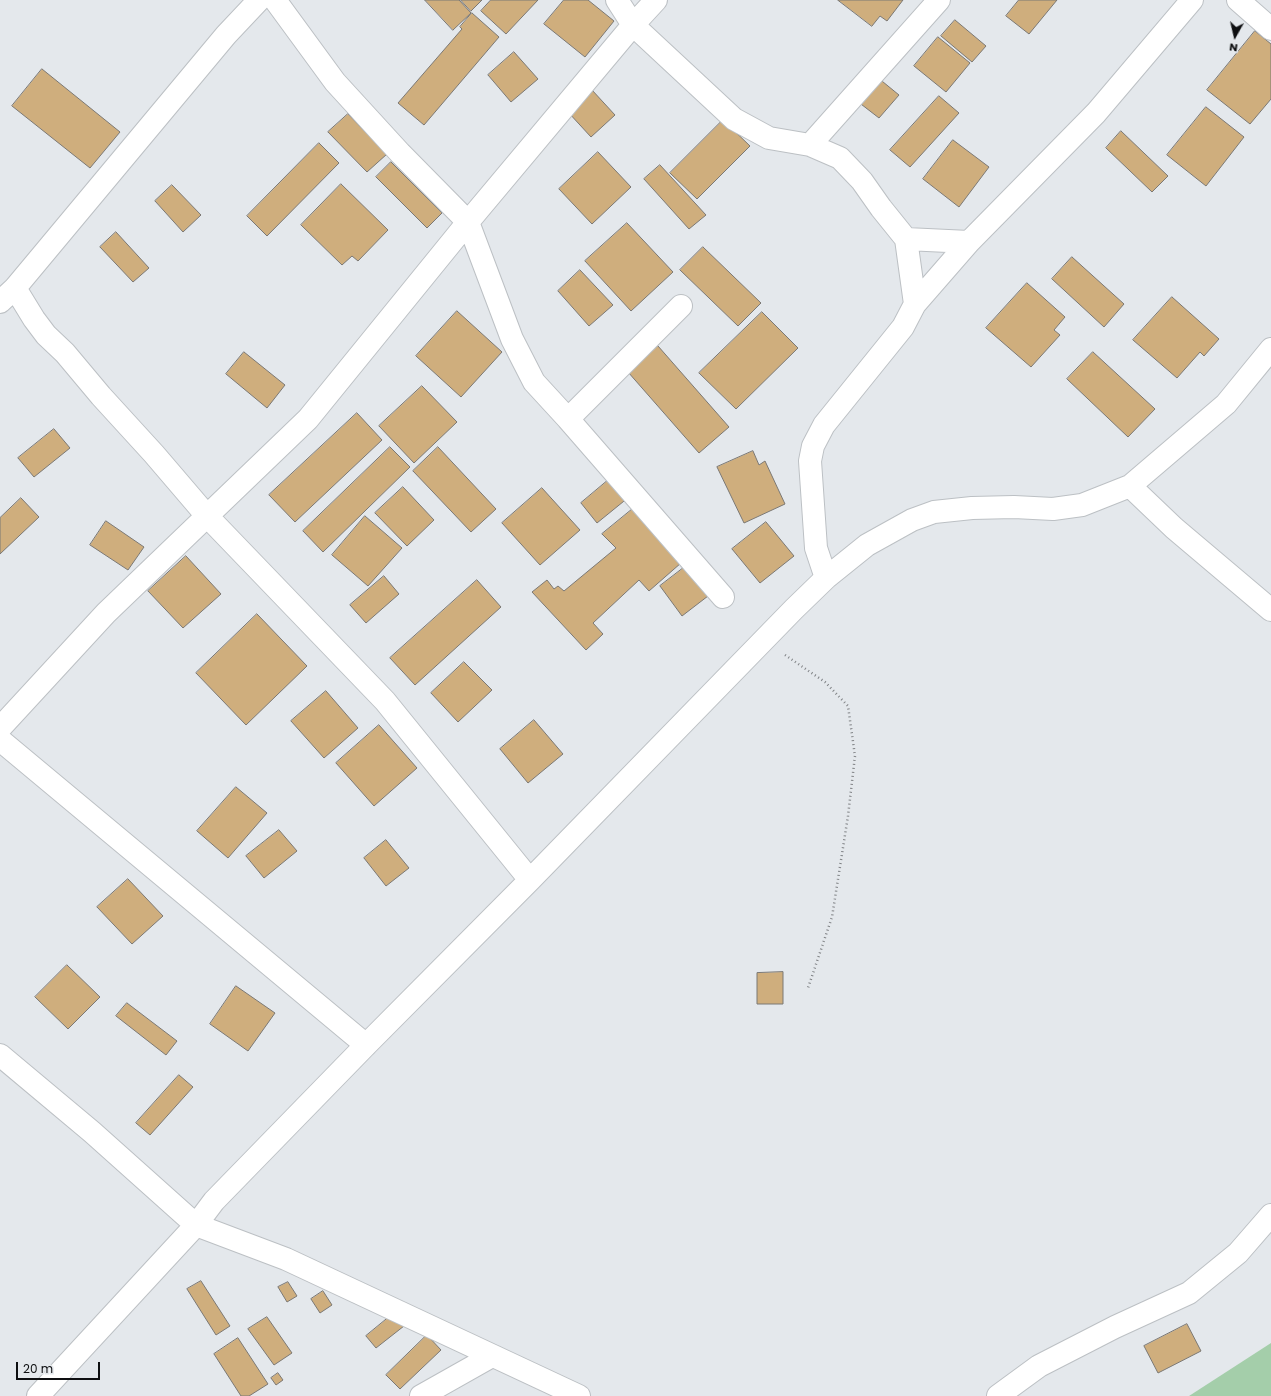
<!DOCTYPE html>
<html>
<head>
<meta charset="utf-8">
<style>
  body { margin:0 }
  #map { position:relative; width:1271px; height:1396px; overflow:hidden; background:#e4e8ec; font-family:Poppins,sans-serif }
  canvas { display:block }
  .north { position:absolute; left:1215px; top:16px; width:40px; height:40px; -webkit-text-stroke:3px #e4e8ec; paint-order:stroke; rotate:188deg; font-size:11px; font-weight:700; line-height:16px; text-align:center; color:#0e0f11 }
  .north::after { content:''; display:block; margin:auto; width:14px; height:18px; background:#0e0f11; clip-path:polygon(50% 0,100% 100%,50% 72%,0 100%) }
  .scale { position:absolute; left:16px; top:1362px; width:84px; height:18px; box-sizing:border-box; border:2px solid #0e0f11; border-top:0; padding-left:5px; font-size:12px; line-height:14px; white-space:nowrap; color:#0e0f11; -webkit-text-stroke:3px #e4e8ec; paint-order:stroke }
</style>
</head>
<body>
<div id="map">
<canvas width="1271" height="1396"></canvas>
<div class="north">N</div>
<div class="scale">20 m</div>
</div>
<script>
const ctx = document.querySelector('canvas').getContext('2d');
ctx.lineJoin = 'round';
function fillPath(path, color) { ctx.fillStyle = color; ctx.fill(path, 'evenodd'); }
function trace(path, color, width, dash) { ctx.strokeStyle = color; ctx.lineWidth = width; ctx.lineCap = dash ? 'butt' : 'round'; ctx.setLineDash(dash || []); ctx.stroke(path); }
const green = new Path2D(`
  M 1271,1343 L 1271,1396 L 1189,1396 Z`);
const building = new Path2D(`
  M 425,0 L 459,0 L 471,13 L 453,30 Z
  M 461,0 L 482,0 L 471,11 Z
  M 491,0 L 538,0 L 506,34 L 481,11 Z
  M 564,0 L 588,0 L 614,21 L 585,57 L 544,24 Z
  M 838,0 L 903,0 L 887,21 L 880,16 L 872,26 Z
  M 1019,0 L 1057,0 L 1029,34 L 1006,16 Z
  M 472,13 L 499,37 L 424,125 L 398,103 L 462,29 L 460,27 Z
  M 955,20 L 986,46 L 972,62 L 941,36 Z
  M 1255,31 L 1271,44 L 1271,99 L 1250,124 L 1207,90 Z
  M 938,37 L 970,63 L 946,92 L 914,66 Z
  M 514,52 L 538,79 L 511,102 L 488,75 Z
  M 42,69 L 120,132 L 90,168 L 12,106 Z
  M 877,77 L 899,95 L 879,118 L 857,101 Z
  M 592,90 L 615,115 L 591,137 L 568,112 Z
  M 939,96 L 959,113 L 910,167 L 890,150 Z
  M 1206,107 L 1244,137 L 1206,186 L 1167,155 Z
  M 348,114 L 387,154 L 367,172 L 328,132 Z
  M 723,120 L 750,146 L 697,199 L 670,173 Z
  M 1121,131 L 1168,176 L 1152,192 L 1106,148 Z
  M 953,140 L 989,167 L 959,207 L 923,179 Z
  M 319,143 L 339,163 L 267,236 L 247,216 Z
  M 598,152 L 631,187 L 592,224 L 559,189 Z
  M 391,162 L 442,213 L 427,228 L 376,177 Z
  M 660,165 L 706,215 L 689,229 L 644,179 Z
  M 341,184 L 388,230 L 358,261 L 352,256 L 342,265 L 301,225 Z
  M 172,185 L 201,215 L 183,232 L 155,201 Z
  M 627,223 L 673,272 L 631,311 L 585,261 Z
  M 116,232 L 149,268 L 133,282 L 100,247 Z
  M 703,247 L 761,303 L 738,326 L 680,270 Z
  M 1072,257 L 1124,304 L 1104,327 L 1052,279 Z
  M 580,270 L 613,305 L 589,326 L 558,291 Z
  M 1027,283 L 1065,317 L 1054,330 L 1060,335 L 1031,367 L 986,328 Z
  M 1172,297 L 1219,339 L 1204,356 L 1200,352 L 1177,378 L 1133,340 Z
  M 457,311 L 502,352 L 461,397 L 416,356 Z
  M 762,312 L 798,348 L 736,409 L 699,373 Z
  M 658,346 L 729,427 L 699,453 L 628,372 Z
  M 244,352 L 285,385 L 267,408 L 226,374 Z
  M 1093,352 L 1155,409 L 1128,437 L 1067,379 Z
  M 422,386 L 457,422 L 414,463 L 379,426 Z
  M 357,413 L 382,440 L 295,522 L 269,495 Z
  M 54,429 L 70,448 L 34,477 L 18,458 Z
  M 390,447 L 410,467 L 323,552 L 303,531 Z
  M 438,447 L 496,509 L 471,532 L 413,471 Z
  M 753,451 L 759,465 L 765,461 L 785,504 L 744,523 L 717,467 Z
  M 612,477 L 629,497 L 597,523 L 581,503 Z
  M 403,487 L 434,520 L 407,546 L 375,513 Z
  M 542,488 L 580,530 L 540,565 L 502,523 Z
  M 21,498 L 39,517 L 0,554 L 0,518 Z
  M 635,507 L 681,563 L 649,591 L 639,580 L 593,623 L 603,634 L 586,650 L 532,592 L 547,580 L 554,589 L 558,586 L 564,591 L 616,548 L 602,534 Z
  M 365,516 L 402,548 L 368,586 L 332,555 Z
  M 106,521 L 144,547 L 128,570 L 90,545 Z
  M 766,522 L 794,556 L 760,583 L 732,549 Z
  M 186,556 L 221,594 L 183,628 L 148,591 Z
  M 686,566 L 708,596 L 682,616 L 660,586 Z
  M 384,576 L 399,594 L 366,623 L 350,605 Z
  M 477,580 L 501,607 L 415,685 L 390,658 Z
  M 257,614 L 307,666 L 246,725 L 196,673 Z
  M 464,662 L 492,690 L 458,722 L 431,693 Z
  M 326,691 L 358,728 L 324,758 L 291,721 Z
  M 534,720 L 563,754 L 528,783 L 500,749 Z
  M 379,725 L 417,768 L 374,806 L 336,763 Z
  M 236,787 L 267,813 L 228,858 L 197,831 Z
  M 279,830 L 297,851 L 264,878 L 246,856 Z
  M 386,840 L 409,868 L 386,886 L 364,858 Z
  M 128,879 L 163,916 L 132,944 L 97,907 Z
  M 67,965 L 100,997 L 68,1029 L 35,997 Z
  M 783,972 L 783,1004 L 757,1004 L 757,973 Z
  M 236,986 L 275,1013 L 248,1051 L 210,1024 Z
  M 127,1003 L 177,1041 L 166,1055 L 116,1016 Z
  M 179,1075 L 193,1087 L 150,1135 L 136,1123 Z
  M 201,1281 L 230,1326 L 216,1335 L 187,1289 Z
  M 288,1282 L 297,1296 L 287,1302 L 278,1287 Z
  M 323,1291 L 332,1305 L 320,1313 L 311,1299 Z
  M 394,1313 L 404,1326 L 376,1348 L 366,1336 Z
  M 267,1317 L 292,1353 L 274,1365 L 248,1329 Z
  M 1187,1324 L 1201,1351 L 1158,1373 L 1144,1346 Z
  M 427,1335 L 441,1350 L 400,1389 L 386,1375 Z
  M 238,1338 L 268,1384 L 249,1396 L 241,1396 L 214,1354 Z
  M 278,1373 L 283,1380 L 276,1385 L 271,1378 Z`);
const path = new Path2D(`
  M 785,655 L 825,682 L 848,706 L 855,756 L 848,816 L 832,917 L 808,988`);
const street = new Path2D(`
  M 275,0 L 335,82 L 400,153 L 468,222 L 512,339 L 534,382 L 568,419 L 723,597
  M 617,0 L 633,25 L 734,119 L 769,138 L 810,145 L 840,158 L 862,181 L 881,208 L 906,239 L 915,304
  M 1238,0 L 1271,29
  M 810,145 L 939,0
  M 906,239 L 969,242
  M 15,288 L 34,319 L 46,335 L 65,353 L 101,396 L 154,454 L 207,516 L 385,701 L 530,880
  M 0,302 L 15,288 L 226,35 L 259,0
  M 568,419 L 681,306
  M 1130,486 L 1174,528 L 1271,610
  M 826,578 L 816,548 L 810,461 L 813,446 L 824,425 L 903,327 L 915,304 L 969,242 L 1096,113 L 1192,0
  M 0,728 L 106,613 L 308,419 L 468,222 L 633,25 L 656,0
  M 0,740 L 366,1045
  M 0,1055 L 92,1132 L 196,1225 L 286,1259 L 579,1396
  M 38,1396 L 196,1225 L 214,1201 L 366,1045 L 530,880 L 794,609 L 826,578 L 867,545 L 912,520 L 934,512 L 972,508 L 1014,507 L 1053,509 L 1082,505 L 1130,486 L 1226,404 L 1271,349
  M 421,1396 L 492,1356
  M 998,1396 L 1039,1366 L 1115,1327 L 1189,1293 L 1238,1253 L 1271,1215`);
fillPath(green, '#a4ceaa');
fillPath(building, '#cfae7d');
trace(building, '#7b7874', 1);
trace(street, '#bcc0c4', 24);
trace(path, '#808386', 2.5, [1, 3]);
trace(street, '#fff', 22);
</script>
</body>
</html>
